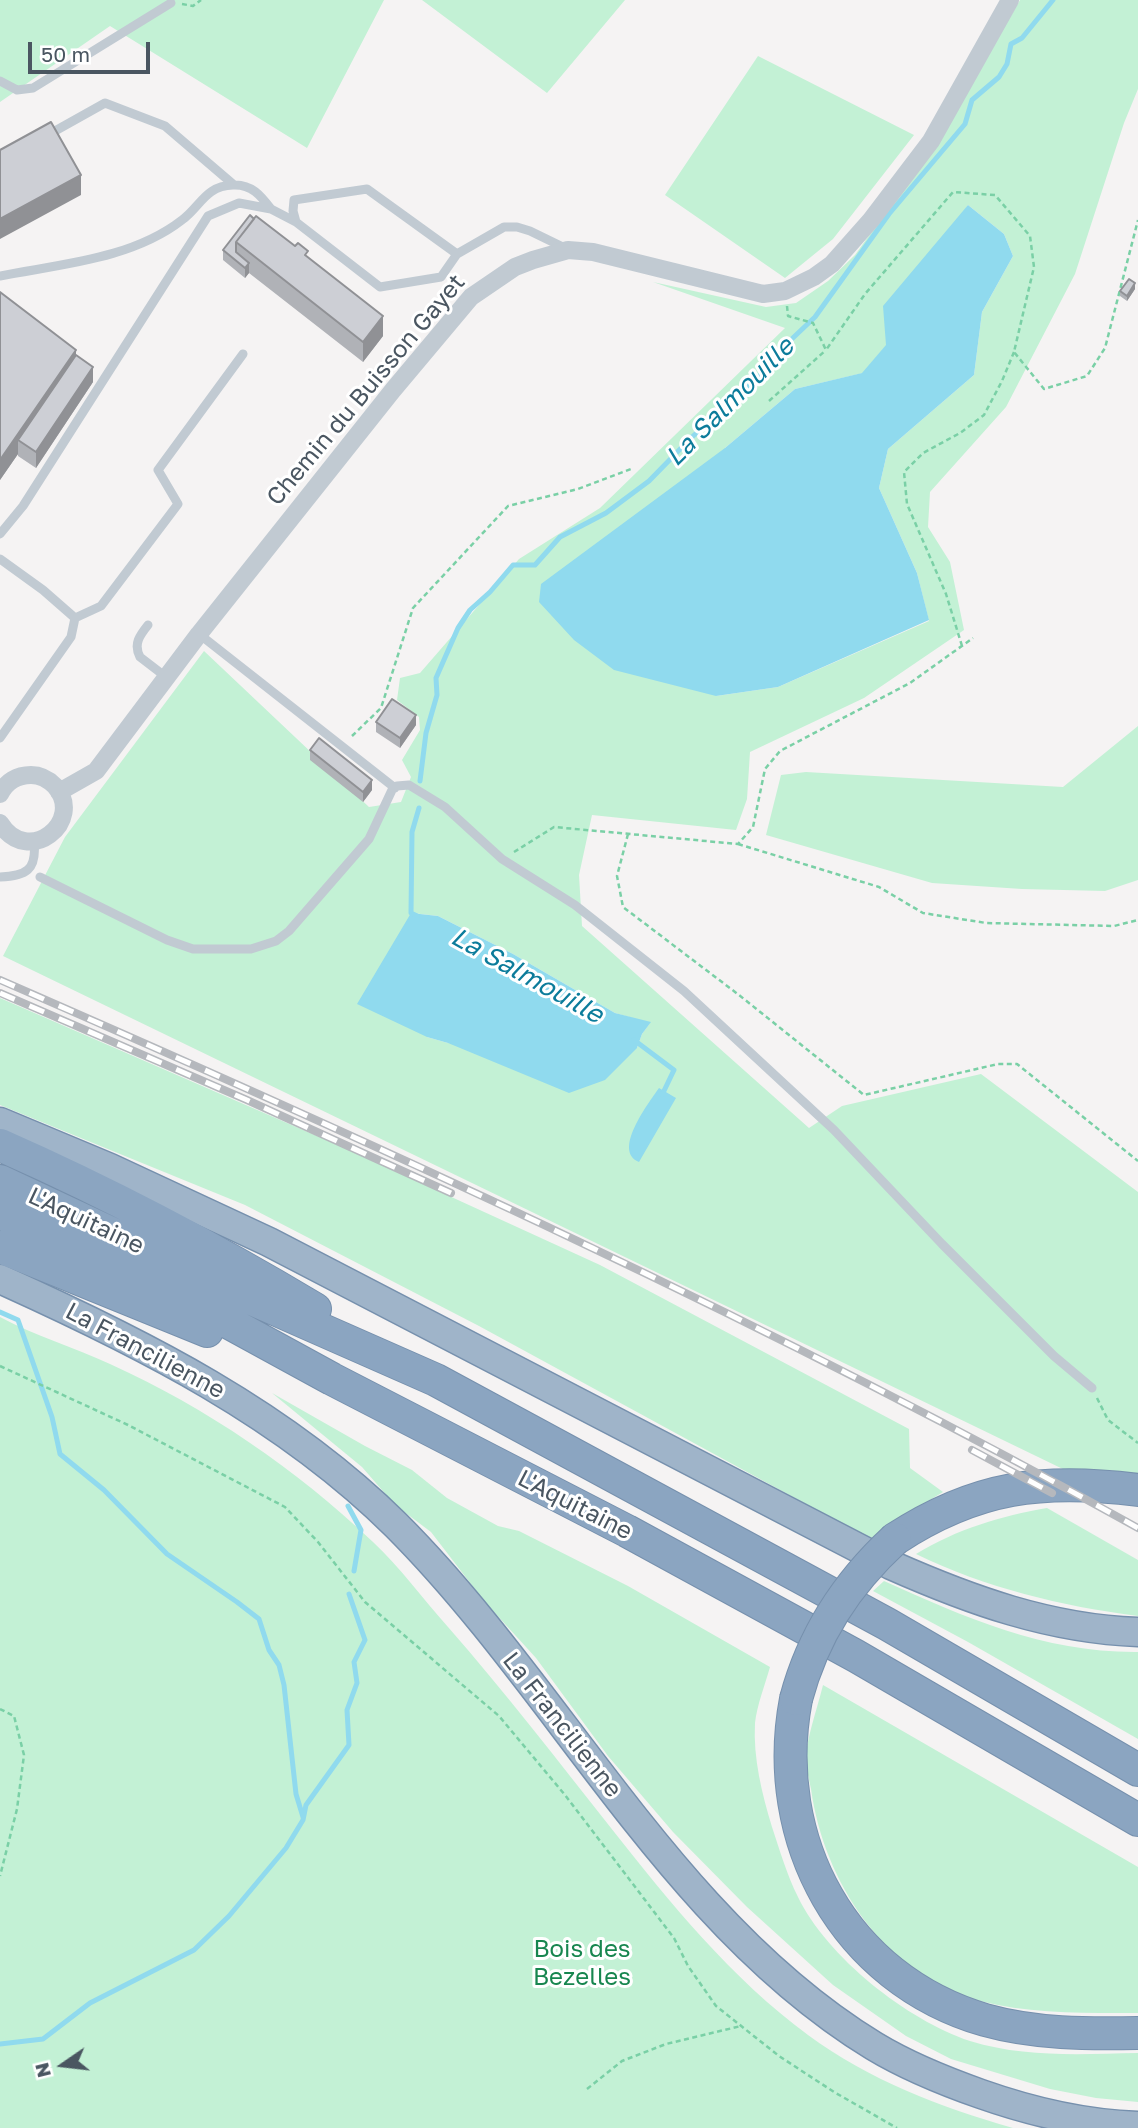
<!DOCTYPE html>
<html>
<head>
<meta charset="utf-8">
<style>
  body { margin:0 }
  #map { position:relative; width:1138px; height:2128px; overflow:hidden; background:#f5f3f3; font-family:"Golos Text",sans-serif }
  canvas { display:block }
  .north { position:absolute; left:28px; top:2030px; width:70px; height:70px; -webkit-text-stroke:5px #fff; paint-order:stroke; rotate:256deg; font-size:19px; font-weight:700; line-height:28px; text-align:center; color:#4a5661 }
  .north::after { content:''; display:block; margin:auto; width:24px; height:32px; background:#4a5661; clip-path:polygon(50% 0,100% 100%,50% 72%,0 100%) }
  .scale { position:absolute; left:28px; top:42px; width:122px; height:32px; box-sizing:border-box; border:4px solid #4a5661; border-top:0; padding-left:9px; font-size:21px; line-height:24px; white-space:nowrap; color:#4a5661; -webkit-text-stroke:5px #fff; paint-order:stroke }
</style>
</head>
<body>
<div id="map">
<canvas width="1138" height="2128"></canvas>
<div class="north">N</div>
<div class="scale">50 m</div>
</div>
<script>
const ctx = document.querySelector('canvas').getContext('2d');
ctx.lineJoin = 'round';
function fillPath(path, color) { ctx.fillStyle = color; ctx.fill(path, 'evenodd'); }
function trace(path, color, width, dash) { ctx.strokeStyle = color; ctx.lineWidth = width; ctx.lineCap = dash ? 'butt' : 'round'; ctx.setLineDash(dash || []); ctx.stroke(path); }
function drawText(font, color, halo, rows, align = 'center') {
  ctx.font = font + ' "Golos Text",sans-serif'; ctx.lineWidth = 6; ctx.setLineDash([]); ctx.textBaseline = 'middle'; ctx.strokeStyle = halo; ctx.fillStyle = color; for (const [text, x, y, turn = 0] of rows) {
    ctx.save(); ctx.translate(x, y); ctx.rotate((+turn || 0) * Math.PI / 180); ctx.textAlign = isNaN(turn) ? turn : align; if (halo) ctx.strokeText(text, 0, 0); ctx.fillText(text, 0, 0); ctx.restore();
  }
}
const green = new Path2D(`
  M 0,0 L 384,0 L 307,148 L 110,26 L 0,102 Z
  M 422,0 L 625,0 L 547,93 Z
  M 1020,0 L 1138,0 L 1138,89 L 1124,123 L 1075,274 L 1006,407 L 930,492 L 928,527 L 950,562 L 964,630 L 864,698 L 750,752 L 747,799 L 736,830 L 592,815 L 579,875 L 582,926 L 809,1128 L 842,1106 L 981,1074 L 1138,1192 L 1138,1475 L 1108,1470 L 1067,1471 L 3,956 L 65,837 L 204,651 L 369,807 L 401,802 L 411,777 L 402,760 L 420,730 L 419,717 L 397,700 L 400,678 L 420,673 L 519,559 L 600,508 L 785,328 L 653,282 L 766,307 L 796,303 L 828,281 L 855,255 L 942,134 ZM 968,205 L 1004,234 L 1013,256 L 982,312 L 974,375 L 888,449 L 879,488 L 917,573 L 929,621 L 778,687 L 716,696 L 725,448 L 795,389 L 863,373 L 886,346 ZM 412,913 L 438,916 L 513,954 L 615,1013 L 650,1023 L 642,1034 L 637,1048 L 448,1043 L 427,1037 Z
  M 758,56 L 914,135 L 833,239 L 785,278 L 665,195 Z
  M 1138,726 L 1138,880 L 1105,891 L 1022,889 L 932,883 L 766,835 L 781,775 L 806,772 L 1063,787 Z
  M 0,998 L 340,1146 L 600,1265 L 909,1429 L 910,1468 L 943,1492 L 891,1524 L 872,1540 L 479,1326 L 245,1205 L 0,1105 Z
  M 0,1317 C 35,1336 74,1347 110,1364 C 207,1408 296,1469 373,1542 C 400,1567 423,1599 448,1627 C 505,1692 558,1761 611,1828 C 670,1903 731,1978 808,2035 C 869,2080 940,2107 1013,2128 L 0,2128 Z
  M 272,1393 L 365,1446 L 412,1470 L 447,1498 L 498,1526 L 519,1531 L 628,1586 L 770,1667 C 765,1685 757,1705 755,1723 C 753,1758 762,1794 772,1827 C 780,1851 787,1875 798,1897 C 827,1957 907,2020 970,2041 C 1025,2058 1081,2054 1138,2053 L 1138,2102 L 1096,2098 L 1050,2089 L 951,2059 L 906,2036 L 833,1985 L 747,1907 L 673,1832 L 608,1756 L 536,1658 L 484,1601 L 431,1532 L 395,1505 L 362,1467 Z
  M 1047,1508 L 1138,1560 L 1138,1616 C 1061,1606 986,1588 916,1554 C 957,1529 1001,1516 1047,1508 Z
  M 884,1581 C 966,1618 1046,1653 1138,1652 L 1138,1739 L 968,1642 L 873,1591 Z
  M 823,1685 L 1138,1867 L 1138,2013 C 1085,2013 1031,2014 980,2001 C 885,1976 824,1882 811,1789 C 809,1779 806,1768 806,1757 C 807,1737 818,1706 823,1685 Z`);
const water = new Path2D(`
  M 968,205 L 1004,234 L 1013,256 L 982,312 L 974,375 L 888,449 L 879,488 L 917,573 L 929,620 L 778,687 L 716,696 L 614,670 L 574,640 L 539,602 L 541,584 L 725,448 L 795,389 L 862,373 L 886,345 L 883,306 Z
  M 411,913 L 438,916 L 513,954 L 615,1013 L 651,1022 L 642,1034 L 637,1048 L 605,1080 L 569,1093 L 448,1043 L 427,1037 L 357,1004 Z
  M 659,1088 L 676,1098 L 639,1162 C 612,1151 648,1104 659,1088 Z`);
const stream = new Path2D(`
  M 420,781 L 426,733 L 437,695 L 436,678 L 458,628 L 470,610 L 490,592 L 513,565 L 535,565 L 560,537 L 606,513 L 649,481 L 691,438 L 768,368 L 777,353 L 815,317 L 889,214 L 965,124 L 972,100 L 999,77 L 1007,64 L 1011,44 L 1022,38 L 1053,0
  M 417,916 L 411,913 L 412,832 L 419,808
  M 634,1040 L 674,1070 L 662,1095
  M 0,1312 L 18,1320 L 52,1417 L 60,1454 L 104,1490 L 167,1554 L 237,1602 L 259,1619 L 269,1650 L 279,1665 L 284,1685 L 296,1794 L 303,1817
  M 348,1506 L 361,1530 L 354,1571
  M 0,2044 L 43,2039 L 90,2003 L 194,1950 L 229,1916 L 286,1848 L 303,1820 L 306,1805 L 349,1745 L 347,1710 L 357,1683 L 354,1662 L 365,1640 L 349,1594`);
const path = new Path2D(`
  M 182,4 L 193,6 L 201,0
  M 787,306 L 788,316 L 813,323 L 826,350 L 865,294 L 953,192 L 995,195 L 1030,236 L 1034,267 L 1014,352 L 1044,389 L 1087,376 L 1105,348 L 1138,220
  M 769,401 L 826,350
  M 962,646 L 946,594 L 907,504 L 904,472 L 923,453 L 960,433 L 984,415 L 1002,381 L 1014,352
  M 352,736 L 381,708 L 413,608 L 508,506 L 578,489 L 631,469
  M 628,834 L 617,876 L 623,907 L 739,995 L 864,1095 L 998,1064 L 1017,1064 L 1138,1161
  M 738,844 L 879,887 L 923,913 L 986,923 L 1114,926 L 1138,920
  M 514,852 L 554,827 L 738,844 L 753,827 L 765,769 L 780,751 L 910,683 L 973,638
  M 0,1366 L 128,1425 L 285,1507 L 318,1542 L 365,1602 L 499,1716 L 565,1795 L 674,1938 L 688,1966 L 716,2006 L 779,2056 L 834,2092 L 897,2128
  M 1097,1398 L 1108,1420 L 1138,1443
  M 0,1709 L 14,1716 L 24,1755 L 17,1809 L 0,1876
  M 587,2089 L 622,2061 L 666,2044 L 741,2026`);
const service = new Path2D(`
  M 0,81 L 17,90 L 33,88 L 171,3
  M 46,136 L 105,103 L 165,126 L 234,185
  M 457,254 L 367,189 L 294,200 L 293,211 L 296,222 L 380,287 L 441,277 L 457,254 L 504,227 L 517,227 L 530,231 L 567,249
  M 0,276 C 61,264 132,259 182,220 C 201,206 205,186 233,185 C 252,184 261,196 271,209
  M 0,534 L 23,506 L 208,216 L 239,203 L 271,209 L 296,222
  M 0,559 L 43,590 L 75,618 L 71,637 L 0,738
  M 75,618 L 101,606 L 178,504 L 158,470 L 243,354
  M 148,625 C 140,635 133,644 140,657 L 166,677
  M 199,634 L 395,788
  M 0,877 C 26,876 37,870 34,842
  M 40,877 L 167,940 L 193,949 L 251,949 L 276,941 L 289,931 L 369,839 L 392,790 L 397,786 L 409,785 L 445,807 L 502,859 L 575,905 L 684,991 L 834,1130 L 942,1244 L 1054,1356 L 1092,1388`);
const minor = new Path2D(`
  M 59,792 L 96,771 L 199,634 L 393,390 L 471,297 L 515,267 L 533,260 L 568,250 L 593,252 L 763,294 L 785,291 L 814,277 L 832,264 L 871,220 L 931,141 L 1010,0
  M 0,794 C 6,782 17,775 31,775 C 40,775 48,779 55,786 C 86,821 28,868 0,823`);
const trunk = new Path2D(`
  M 0,1122 L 110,1168 L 269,1242 L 891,1565 C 970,1600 1050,1629 1138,1632
  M 0,1279 C 142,1343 284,1414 396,1525 C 561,1690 671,1922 874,2046 C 907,2066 944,2081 981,2094 C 1032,2112 1084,2124 1138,2126`);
const motorway = new Path2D(`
  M 0,1145 C 109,1193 213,1248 315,1309
  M 0,1181 L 243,1295 L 436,1380 L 887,1624 L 1138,1770
  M 0,1213 L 171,1291 L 332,1379 L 627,1531 L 856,1656 L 1138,1820
  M 0,1247 L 207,1331
  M 895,1539 C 976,1486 1043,1478 1138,1490
  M 796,1699 C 769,1840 844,1979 985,2020 C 1035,2034 1087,2034 1138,2033`);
const rail = new Path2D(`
  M 0,980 C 386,1148 770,1323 1138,1528
  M 0,993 L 247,1100 L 451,1193
  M 972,1450 L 1052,1493`);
const motorwayBridge = new Path2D(`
  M 796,1699 C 813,1635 846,1584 895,1539`);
const wall = new Path2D(`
  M 250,215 L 308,257 L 383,336 L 363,362 L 249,273 L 245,278 L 223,260 L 223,250 Z
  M 1135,289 L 1127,301 L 1120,296 L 1120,291 Z
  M 0,292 L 76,355 L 93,382 L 36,468 L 18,456 L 18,454 L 0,480 Z
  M 376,722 L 416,725 L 400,748 L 376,732 Z
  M 310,750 L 372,790 L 363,802 L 310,760 Z`);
const shadedWall = new Path2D(`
  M 81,175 L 81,195 L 0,239 L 0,219 Z
  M 249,263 L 249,273 L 245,278 L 245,268 Z
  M 1135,283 L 1135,289 L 1127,301 L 1127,296 Z
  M 383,316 L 383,336 L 363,362 L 363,342 Z
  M 76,350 L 76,370 L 18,440 L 18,454 L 0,480 L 0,460 Z
  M 93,367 L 93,382 L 36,468 L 36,452 Z
  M 416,715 L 416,725 L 400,748 L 400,738 Z
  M 372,780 L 372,790 L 363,802 L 363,792 Z`);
const building = new Path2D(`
  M 51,122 L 81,175 L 0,219 L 0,150 Z
  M 250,215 L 254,219 L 236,242 L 236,252 L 249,263 L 245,268 L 223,250 Z
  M 256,216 L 295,246 L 298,243 L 308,251 L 305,255 L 383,316 L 363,342 L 236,242 Z
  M 1129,279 L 1135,283 L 1127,296 L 1120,291 Z
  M 0,292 L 76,350 L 0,460 Z
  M 76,355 L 93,367 L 36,452 L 18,440 Z
  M 392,699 L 416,715 L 400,738 L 376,722 Z
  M 319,738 L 372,780 L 363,792 L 310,750 Z`);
const streetNames = [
  ["Chemin du Buisson Gayet",366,390,-50],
  ["L'Aquitaine",86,1221,25],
  ["La Francilienne",145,1351,28],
  ["L'Aquitaine",575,1505,27],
  ["La Francilienne",562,1725,52]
];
const parkNames = [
  ["Bois des",582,1949],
  ["Bezelles",582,1977]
];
const waterNames = [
  ["La Salmouille",730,402,-45],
  ["La Salmouille",527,976,29]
];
fillPath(green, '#c3f1d5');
fillPath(water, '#90daee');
trace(stream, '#90daee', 5);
trace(trunk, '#7690ad', 31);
trace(motorway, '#7690ad', 34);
trace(path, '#7ad0a6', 2.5, [5, 3.5]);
trace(service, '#c1cad2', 9);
trace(minor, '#c1cad2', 18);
trace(trunk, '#9fb4c9', 28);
trace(motorway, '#8ba5c1', 32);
trace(rail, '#b5b8bd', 8);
trace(rail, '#fff', 5, [16]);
trace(motorwayBridge, '#7690ad', 34, []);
trace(motorwayBridge, '#8ba5c1', 32);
fillPath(wall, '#b0b2b7');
fillPath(shadedWall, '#909195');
fillPath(building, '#cdcfd5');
trace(building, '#909195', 2);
drawText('24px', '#4a5661', '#fff', streetNames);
drawText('24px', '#17864f', '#fff', parkNames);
drawText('italic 26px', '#0c7c9b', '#fff', waterNames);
</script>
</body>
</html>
